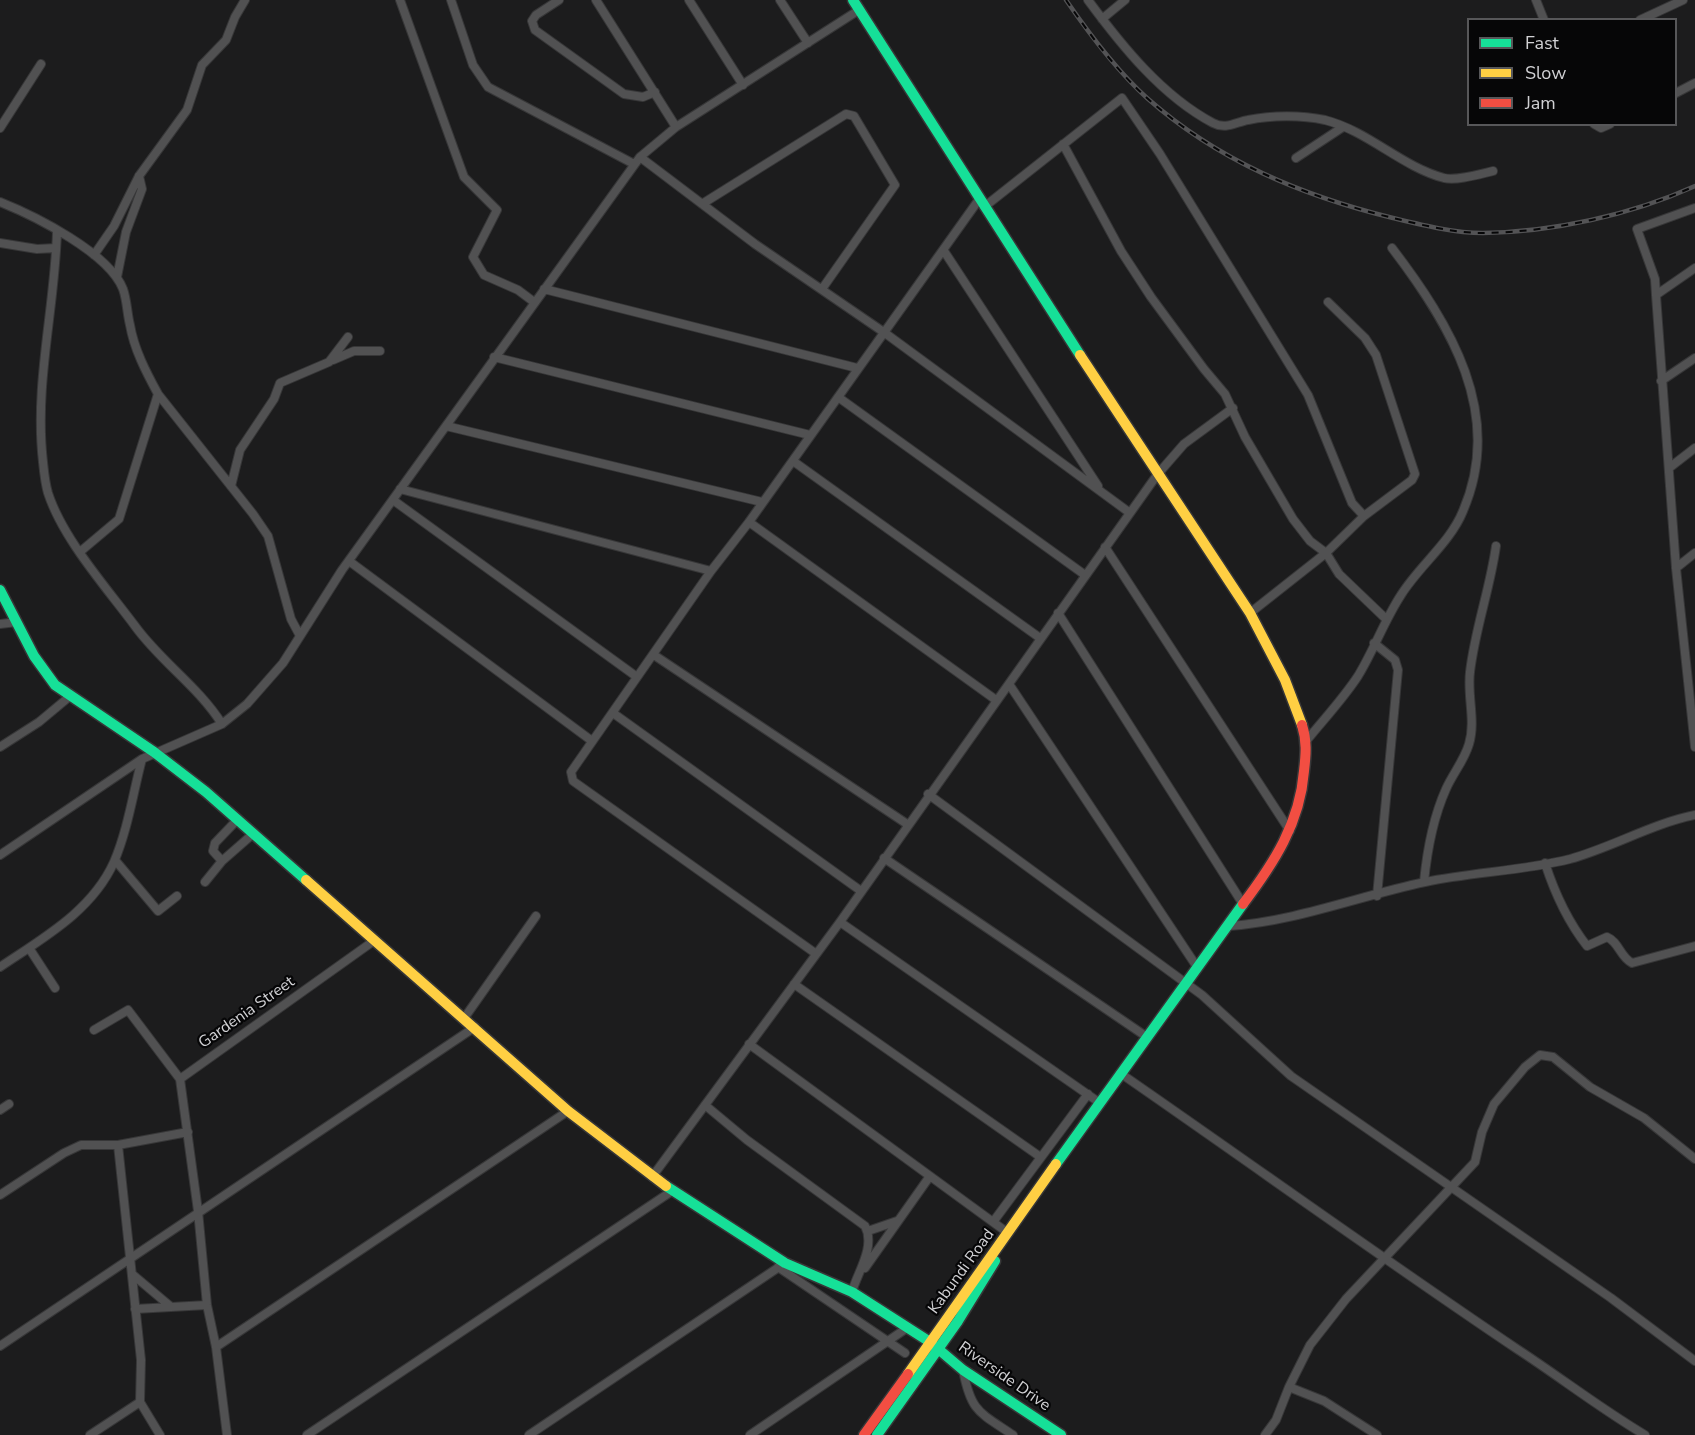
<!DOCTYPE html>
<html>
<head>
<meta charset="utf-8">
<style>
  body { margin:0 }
  #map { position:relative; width:1695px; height:1435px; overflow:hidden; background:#1c1c1d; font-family:"Nunito Sans",sans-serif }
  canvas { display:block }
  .legend { position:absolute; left:1467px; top:18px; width:210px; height:108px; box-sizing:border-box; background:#060607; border:2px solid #575759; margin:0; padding:8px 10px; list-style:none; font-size:18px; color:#d1d1d4 }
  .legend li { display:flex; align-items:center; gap:12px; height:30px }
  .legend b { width:30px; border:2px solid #575759 }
</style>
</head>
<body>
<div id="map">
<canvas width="1695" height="1435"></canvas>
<ul class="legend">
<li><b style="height:8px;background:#16e098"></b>Fast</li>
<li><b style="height:8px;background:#ffcf43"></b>Slow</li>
<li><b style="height:8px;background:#f24e42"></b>Jam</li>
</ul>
</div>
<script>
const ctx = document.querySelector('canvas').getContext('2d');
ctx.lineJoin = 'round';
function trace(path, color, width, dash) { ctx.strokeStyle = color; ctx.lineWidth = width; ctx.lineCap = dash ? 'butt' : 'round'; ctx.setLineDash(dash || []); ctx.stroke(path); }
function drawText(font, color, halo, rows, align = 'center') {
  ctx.font = font + ' "Nunito Sans",sans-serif'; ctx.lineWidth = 4.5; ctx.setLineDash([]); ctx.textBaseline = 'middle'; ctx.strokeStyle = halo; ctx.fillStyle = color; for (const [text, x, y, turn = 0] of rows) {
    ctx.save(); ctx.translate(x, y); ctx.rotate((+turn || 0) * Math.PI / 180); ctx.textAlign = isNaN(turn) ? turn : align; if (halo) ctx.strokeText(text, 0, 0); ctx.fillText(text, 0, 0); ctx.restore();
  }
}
const street = new Path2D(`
  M 400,0 L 464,177 L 497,210 L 473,257 L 484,275 L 518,290 L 534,302
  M 451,0 L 473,65 L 488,87 L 634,164
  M 559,0 L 536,15 L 532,21 L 535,30 L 624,94 L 643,97 L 655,92
  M 596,0 L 676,127
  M 689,0 L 743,85
  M 780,0 L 808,43
  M 1088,0 C 1122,46 1162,96 1213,123 C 1226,130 1236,122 1248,120 C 1272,115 1302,115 1325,120 C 1368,131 1402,167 1444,178 C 1457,181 1480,174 1493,171
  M 1536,0 L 1544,20
  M 1102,19 L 1125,0
  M 1640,20 L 1683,0
  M 1676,93 L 1695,83
  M 1594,124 L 1601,128 L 1610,124
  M 0,128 L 41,64
  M 1063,144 L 1121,251 L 1151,297 L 1204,369 L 1225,394 L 1245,437 L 1293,519 L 1310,541 L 1326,553 L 1364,516 L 1412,480 L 1415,474 L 1376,355 L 1365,338 L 1328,302
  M 640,157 L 755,244 L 885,333 L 1130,513
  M 1296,158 L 1343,127
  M 0,202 C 35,216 109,253 123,289 C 127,300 127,313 130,325 C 134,349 146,372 158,394 L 253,514 L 268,536 L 291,619 L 299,634
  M 702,204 L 846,114 L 854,116 L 895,185 L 822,289
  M 984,207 L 1122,98 L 1160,154 L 1308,395 L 1352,503 L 1364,516
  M 57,231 C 55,308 34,384 43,462 C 44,472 45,483 48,493 C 63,539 106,587 135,626 C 161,662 198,686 222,724
  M 0,243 L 37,249 L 56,248
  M 944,251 L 1098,486
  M 94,255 L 114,226 L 139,176 L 187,110 L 202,65 L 226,40 L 235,17 L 245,0
  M 1695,268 L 1656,295 L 1676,568 L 1695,747
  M 117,277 L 126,232 L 142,189 L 139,176
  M 544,289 L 857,368
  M 1656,295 L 1655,279 L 1637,229 L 1695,208
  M 494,357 L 810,435
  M 333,360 L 354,351 L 380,351
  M 1661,381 L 1695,358
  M 838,397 L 1085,575
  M 446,426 L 762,502
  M 793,461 L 1040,638
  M 1669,468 L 1695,448
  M 231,486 L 240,450 L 274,399 L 280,383 L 329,362 L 348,337
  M 400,489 L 711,571
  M 393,500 L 637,677
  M 749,522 L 996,700
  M 1105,547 L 1290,831
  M 81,551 L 119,519 L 158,394
  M 349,561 L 592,741
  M 1676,568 L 1695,553
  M 1058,613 L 1243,904
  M 1250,613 L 1326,553 L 1339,574 L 1386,619
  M 0,624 L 17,622
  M 1374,643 L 1395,660 L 1398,670 L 1377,896
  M 654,655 L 907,824
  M 1009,684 L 1197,967
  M 613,713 L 861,891
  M 1307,740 C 1324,719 1343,699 1358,676 C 1374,650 1384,621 1401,595 C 1419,566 1450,543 1463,511 C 1505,414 1450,324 1392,248
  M 0,747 L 39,722 L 69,697
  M 928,794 L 1202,995 L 1291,1076 L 1611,1298 L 1695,1361
  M 0,855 L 142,759
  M 884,858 L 1147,1037
  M 115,860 L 158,911 L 177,896
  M 222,861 L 213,851 L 215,843 L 238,819
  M 1545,863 C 1554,891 1569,923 1587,946 L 1607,937 C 1619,942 1620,957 1632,963 L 1695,946
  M 205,882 L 222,861 L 254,833
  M 1424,882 C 1427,851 1433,818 1446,789 C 1453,773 1464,761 1469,744 C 1476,721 1467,696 1470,672 C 1475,629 1490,589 1496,546
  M 840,922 L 1100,1103
  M 1229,926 C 1297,921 1359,896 1425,882 C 1473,872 1522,871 1570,859 C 1613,847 1651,824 1695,815
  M 29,948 L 55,988
  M 815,953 L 573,781 L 571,772 L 711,571 L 749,522 L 980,198
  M 0,967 C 43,938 92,911 114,862 C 128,829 133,793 142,759 L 222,724 L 247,704 L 283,663 L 342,570 L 640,157 L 676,127 L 859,10
  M 794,984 L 1039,1156
  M 465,1017 L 536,916
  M 94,1030 L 128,1010 L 180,1079
  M 749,1044 L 1008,1233
  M 1120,1073 C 1253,1165 1383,1259 1517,1349 C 1560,1377 1601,1409 1645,1435
  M 705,1105 L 747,1140 L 865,1226 C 876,1247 857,1273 852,1292
  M 0,1110 L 9,1104
  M 118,1145 L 188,1132
  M 652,1177 L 840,922 L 1157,475 L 1184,444 L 1233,408
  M 0,1195 L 64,1153 L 81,1145 L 118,1145 L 141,1360 L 140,1402 L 160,1435
  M 993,1222 L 1088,1094
  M 868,1231 L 897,1221
  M 778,1267 L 905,1353
  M 865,1268 L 930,1176
  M 132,1274 L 170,1306
  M 135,1309 L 207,1305
  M 0,1346 L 475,1027
  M 216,1347 L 568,1111
  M 963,1370 C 971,1412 979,1412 1013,1435
  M 90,1435 L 140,1402
  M 227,1435 L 216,1347 L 207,1305 L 198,1211 L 180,1079 L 375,940
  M 307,1435 L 672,1191
  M 529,1435 L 785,1263
  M 750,1435 L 907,1328
  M 1265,1435 L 1276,1420 L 1289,1387
  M 1377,1435 L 1324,1401 L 1289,1387 L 1310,1345 L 1346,1299 L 1475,1162 L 1482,1132 L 1494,1104 L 1525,1067 L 1540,1055 L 1553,1057 L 1590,1087 L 1644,1118 L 1695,1159`);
const fast = new Path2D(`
  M 853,0 L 1080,355
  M 0,590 L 34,656 L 55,685 L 154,752 L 206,792 L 306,880
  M 1056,1164 L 1243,904
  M 666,1186 L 785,1263 L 852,1292 L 930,1342 L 963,1370 L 1061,1435
  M 877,1435 L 958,1321 L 995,1261`);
const slow = new Path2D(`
  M 1080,355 L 1250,613 L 1285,680 L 1302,725
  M 306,880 L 568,1111 L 666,1186
  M 908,1374 L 1056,1164`);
const jam = new Path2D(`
  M 1243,904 C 1274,863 1300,823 1304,771 C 1306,754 1307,741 1302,725
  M 864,1435 L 908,1374`);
const rail = new Path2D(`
  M 1066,0 C 1090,35 1116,70 1147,98 C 1218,161 1303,196 1393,218 C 1422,225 1454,233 1483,233 C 1553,232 1631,215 1695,186`);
const streetNames = [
  ["Gardenia Street",247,1013,-35],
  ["Kabundi Road",962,1272,-54],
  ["Riverside Drive",1004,1377,35]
];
trace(street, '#373738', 10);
trace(fast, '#373738', 13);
trace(slow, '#373738', 13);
trace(jam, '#373738', 13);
trace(street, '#515152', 8);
trace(fast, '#16e098', 10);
trace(slow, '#ffcf43', 10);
trace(jam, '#f24e42', 10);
trace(rail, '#535355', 4.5);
trace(rail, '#060607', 2, [7]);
drawText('16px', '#d1d1d4', '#060607', streetNames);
</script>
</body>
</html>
